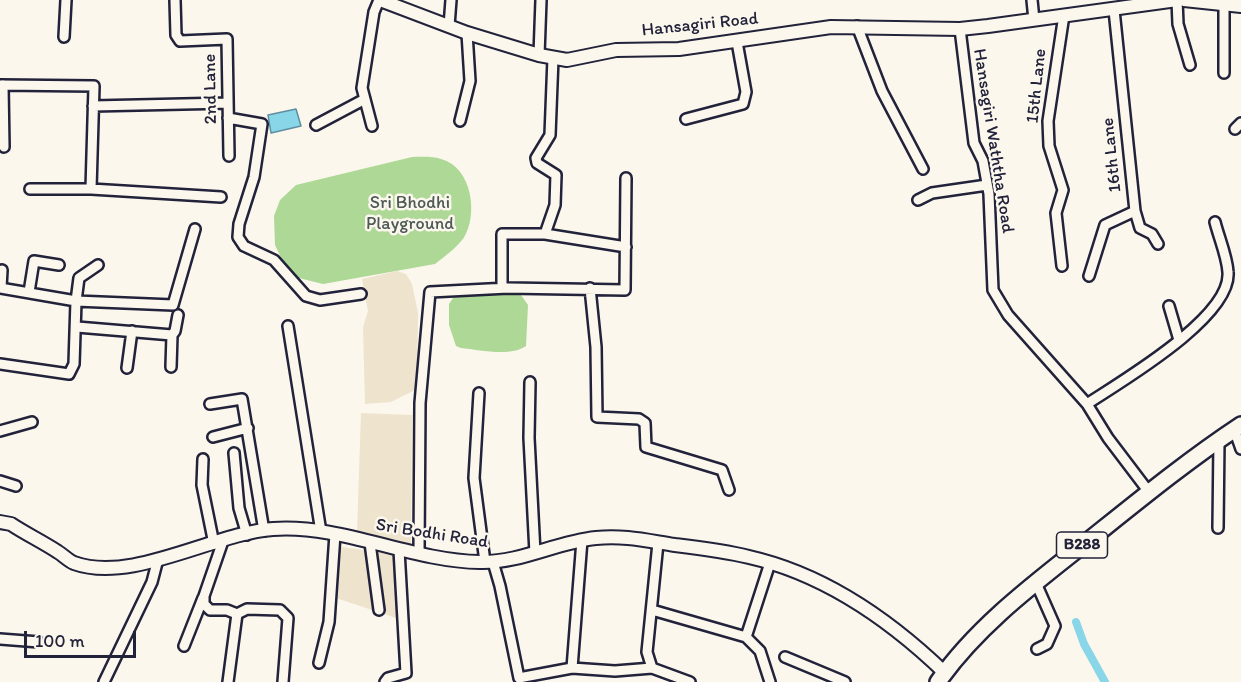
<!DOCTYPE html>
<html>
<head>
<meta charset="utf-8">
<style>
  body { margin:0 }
  #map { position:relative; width:1241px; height:682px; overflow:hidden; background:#fbf7ec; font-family:Itim,sans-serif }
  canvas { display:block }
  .scale { position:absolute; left:24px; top:631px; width:112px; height:27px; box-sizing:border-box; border:3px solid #22223b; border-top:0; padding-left:8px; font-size:18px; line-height:21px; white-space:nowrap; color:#22223b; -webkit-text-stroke:4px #fbf7ec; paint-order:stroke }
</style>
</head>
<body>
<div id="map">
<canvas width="1241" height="682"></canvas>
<div class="scale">100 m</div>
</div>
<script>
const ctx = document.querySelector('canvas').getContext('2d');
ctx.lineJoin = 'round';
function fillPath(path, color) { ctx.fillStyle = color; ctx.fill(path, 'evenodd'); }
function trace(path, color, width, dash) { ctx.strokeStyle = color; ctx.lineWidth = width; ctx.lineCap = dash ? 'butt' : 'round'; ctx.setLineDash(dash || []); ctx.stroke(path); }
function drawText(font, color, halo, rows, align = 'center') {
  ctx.font = font + ' Itim,sans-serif'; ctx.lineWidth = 5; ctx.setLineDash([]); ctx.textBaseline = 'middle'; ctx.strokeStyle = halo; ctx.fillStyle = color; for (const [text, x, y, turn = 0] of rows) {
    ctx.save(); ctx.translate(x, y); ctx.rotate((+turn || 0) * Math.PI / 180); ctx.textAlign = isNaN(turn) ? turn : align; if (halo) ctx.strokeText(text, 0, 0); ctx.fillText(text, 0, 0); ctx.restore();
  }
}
const built = new Path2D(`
  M 397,271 L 406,274 L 412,284 L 418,313 L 417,389 L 391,402 L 365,404 L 363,327 L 368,311 L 362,279 Z
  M 361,413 L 412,415 L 411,548 L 357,532 Z
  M 335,546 L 398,555 L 399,619 L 333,597 Z`);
const green = new Path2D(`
  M 412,157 C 421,157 432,156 441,159 C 472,167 479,215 463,239 C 455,249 445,256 435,264 L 323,284 L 299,278 L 286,268 L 275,245 L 274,216 L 280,200 L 296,185 Z
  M 504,292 L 521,295 L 528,305 L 526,346 C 511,357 479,350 461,348 L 456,346 L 449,325 L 449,304 L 453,298 L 459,294 Z`);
const water = new Path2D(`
  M 296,109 L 301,126 L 271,133 L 268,115 Z`);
const canal = new Path2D(`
  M 1076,622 L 1084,644 L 1105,682`);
const minor = new Path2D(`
  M 175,0 L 176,35 L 180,41 L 227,39 L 229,156
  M 1032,0 L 1034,20
  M 1177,0 L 1178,24 L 1190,65
  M 1224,4 L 1224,73
  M 449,26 L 451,0
  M 857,26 L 882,91 L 923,169
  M 960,29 L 974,143 L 983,161 L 989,194 L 993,290 L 1008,315 L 1087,404
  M 64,37 L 66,0
  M 539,55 L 541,0
  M 0,85 L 94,86 L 91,189 L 30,189
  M 3,85 L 4,147
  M 93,106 L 228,103
  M 228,118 L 262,124 L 254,177 L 239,224 L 238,237 L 244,246 L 274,260 L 306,296 L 320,300 L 361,294
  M 686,119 L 743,104 L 746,92 L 737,42
  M 460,121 L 470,81 L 467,33
  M 316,125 L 365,99
  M 372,126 L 362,88 L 374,12 L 379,0
  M 1235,129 L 1241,123
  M 91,189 L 221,197
  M 918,200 L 932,193 L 987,185
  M 1135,211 L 1140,228 L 1152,234 L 1158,244
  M 545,234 L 626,247
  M 1062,266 L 1056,213 L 1063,190 L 1049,146 L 1048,121 L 1064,15
  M 1089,276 L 1105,225 L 1135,211 L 1114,10
  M 0,288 L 76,301 L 79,278 L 98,265
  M 1,288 L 2,270
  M 502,288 L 502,234 L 545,234 L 555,205 L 556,175 L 537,163 L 536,158 L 550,135 L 553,58
  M 590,288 L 596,347 L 597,417 L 639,419 L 645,423 L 646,447 L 722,470 L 729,490
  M 29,292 L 34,261 L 59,265
  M 1169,306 L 1179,340
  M 288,326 L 321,532
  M 77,327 L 172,335
  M 0,364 L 69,374 L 74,364 L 76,301 L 173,305 L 195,229
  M 171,367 L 172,335 L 175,331 L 178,315
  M 127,368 L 132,331
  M 530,382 L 529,438 L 535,553
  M 479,393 L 474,478 L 485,562
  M 210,404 L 242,399 L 264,531
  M 1234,429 L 1241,449
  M 0,431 L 32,422
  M 213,437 L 248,428
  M 234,453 L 239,508 L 247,535
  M 203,459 L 202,485 L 214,544
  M 0,481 L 16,486
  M 1149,492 L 1108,438 L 1087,404 C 1122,381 1232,317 1228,272 C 1227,256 1219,238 1215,222
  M 1218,528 L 1219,440
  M 223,541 L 204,596 L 204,604 L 210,610 L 227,610 L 237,614 L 228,682
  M 370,543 L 379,610
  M 419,553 L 420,403 L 430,292 L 508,288 L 625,290 L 626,178
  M 493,562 L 500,586 L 519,678 L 572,668 L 615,671 L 652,668 L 690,682
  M 1036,583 L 1055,626 L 1047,644 L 1037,649
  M 652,610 L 746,637 L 770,563
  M 237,614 L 247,609 L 280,610 L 288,618 L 283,682
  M 746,637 L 760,651 L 770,682
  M 0,639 L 39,642
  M 184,646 L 203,598
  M 785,657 L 845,682
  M 319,663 L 329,622 L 335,534
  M 572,668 L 582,540
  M 652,668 L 647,652 L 658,543
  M 104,682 L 152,582 L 158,559
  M 385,682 L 388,678 L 406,673 L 399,550`);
const tertiary = new Path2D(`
  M 380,0 L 467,33 L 539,55 L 567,60 L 616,50 L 679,49 L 831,27 L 960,29 L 988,26 L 1177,0
  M 1184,0 L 1241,6
  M 0,522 L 11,524 C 26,534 43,542 58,552 C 63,555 69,561 74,563 C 132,584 214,533 273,529 C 343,524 410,561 480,562 C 521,563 556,542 596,538 C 624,535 648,541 675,545 C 700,548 725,551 749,557 C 824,574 890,620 945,673`);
const primary = new Path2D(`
  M 938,682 C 977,626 1035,583 1088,541 C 1138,501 1188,460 1241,425`);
const shields = [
  [1082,545,51]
];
const shieldNames = [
  ["B288",1082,545]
];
const streetNames = [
  ["Hansagiri Road",700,25,-6],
  ["15th Lane",1037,86,-84],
  ["2nd Lane",211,89,-91],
  ["Hansagiri Waththa Road",993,141,81],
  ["16th Lane",1112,155,-96],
  ["Sri Bodhi Road",432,534,9]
];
const parkNames = [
  ["Sri Bhodhi",410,203],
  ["Playground",410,224]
];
fillPath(built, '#eee3cd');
fillPath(green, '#add896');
fillPath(water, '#88d6e7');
trace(water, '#5f8ea2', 1.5);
trace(canal, '#88d6e7', 8);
trace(minor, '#22223b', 14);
trace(tertiary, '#22223b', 16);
trace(primary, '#22223b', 20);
trace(minor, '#fbf7ec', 9);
trace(tertiary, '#fbf7ec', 12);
trace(primary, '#fbf7ec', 15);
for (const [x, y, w] of shields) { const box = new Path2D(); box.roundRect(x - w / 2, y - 13, w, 26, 4.5); ctx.fillStyle = '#fbf7ec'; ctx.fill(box); trace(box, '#22223b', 1.5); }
drawText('bold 16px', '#22223b', null, shieldNames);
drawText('18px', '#22223b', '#fbf7ec', streetNames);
drawText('18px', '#4c5956', '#fbf7ec', parkNames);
</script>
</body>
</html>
